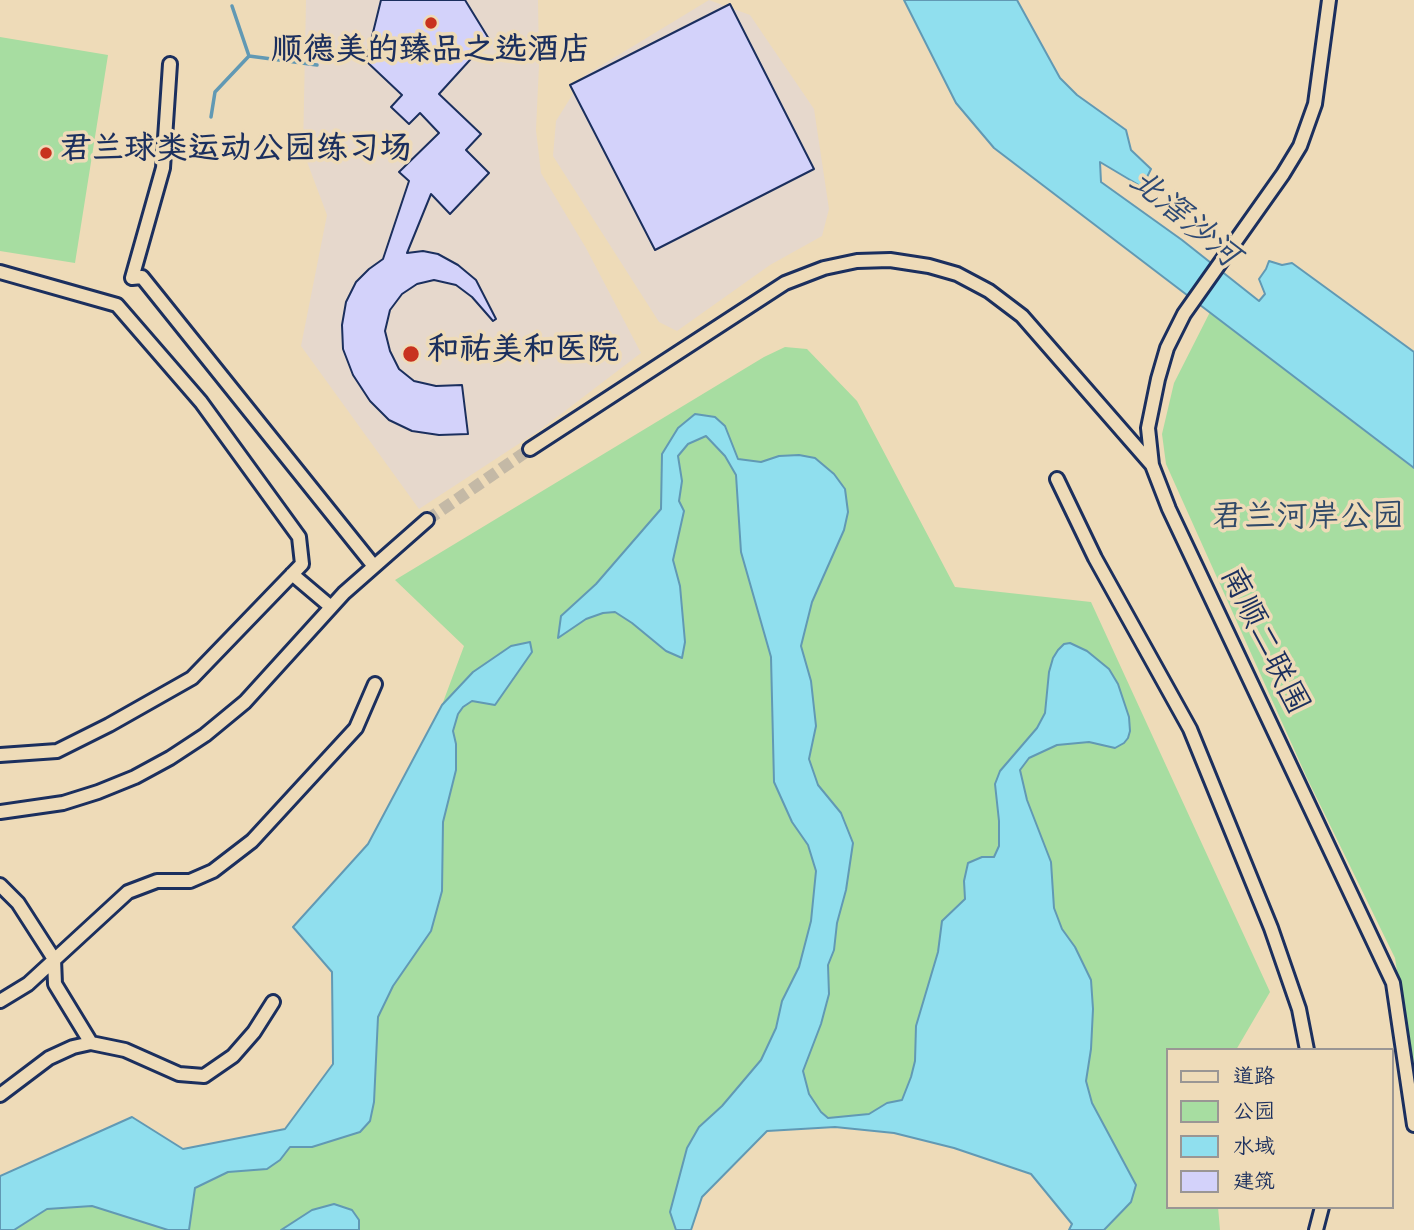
<!DOCTYPE html>
<html>
<head>
<meta charset="utf-8">
<style>
	body { margin:0 }
	#map { position:relative; width:1414px; height:1230px; overflow:hidden; background:#eedbb8; font-family:"Indie Flower","LXGW WenKai TC",sans-serif }
	canvas { display:block }
	.legend { position:absolute; left:1166px; top:1048px; width:228px; height:161px; box-sizing:border-box; background:#eedbb8; border:2px solid #9a9694; margin:0; padding:9px 12px; list-style:none; font-size:21px; color:#1b2f5e }
	.legend li { display:flex; align-items:center; gap:14px; height:35px }
	.legend b { width:35px; border:2px solid #9a9694 }
</style>
</head>
<body>
<div id="map">
<canvas width="1414" height="1230"></canvas>
<ul class="legend">
<li><b style="height:9px;background:#eedbb8"></b>道路</li>
<li><b style="height:19px;background:#a7dda1"></b>公园</li>
<li><b style="height:19px;background:#90dfee"></b>水域</li>
<li><b style="height:19px;background:#d3d2fa"></b>建筑</li>
</ul>
</div>
<script>
const ctx = document.querySelector('canvas').getContext('2d');
ctx.lineJoin = 'round';
function paint(path, color) { ctx.fillStyle = color; ctx.fill(path, 'evenodd'); }
const toPath = rows => new Path2D(rows.map(r => 'M' + r).join(''));
function strokePath(path, color, width, dash) { ctx.strokeStyle = color; ctx.lineWidth = width; ctx.lineCap = dash ? 'butt' : 'round'; ctx.setLineDash(dash || []); ctx.stroke(path); }
function write(font, color, halo, rows, align = 'center') {
  ctx.font = font + ' "Indie Flower","LXGW WenKai TC",sans-serif'; ctx.lineWidth = 7; ctx.setLineDash([]); ctx.textBaseline = 'middle'; ctx.strokeStyle = halo; ctx.fillStyle = color; for (const [text, x, y, turn = 0] of rows) {
    ctx.save(); ctx.translate(x, y); ctx.rotate((+turn || 0) * Math.PI / 180); ctx.textAlign = isNaN(turn) ? turn : align; if (halo) ctx.strokeText(text, 0, 0); ctx.fillText(text, 0, 0); ctx.restore();
  }
}
paint(toPath([
	[306,0,538,0,539,65,536,130,541,173,586,248,641,353,540,430,419,509,301,346,327,215,303,151],
	[709,0,750,15,814,109,829,209,822,236,770,265,677,331,659,322,553,156,556,121,584,76]
]), '#e6d8cc');
paint(toPath([
	[0,37,108,55,75,263,0,251],
	[1210,312,1414,469,1414,1080,1395,958,1307,778,1166,464,1162,434,1174,383],
	[785,347,807,349,857,401,955,587,1091,602,1270,992,1236,1050,1167,1050,1167,1207,1218,1207,1220,1230,1069,1230,1072,1224,1031,1174,954,1148,894,1133,835,1127,767,1131,702,1197,691,1230,0,1230,0,1176,132,1117,183,1149,285,1129,333,1068,332,972,293,927,368,844,442,705,464,646,395,580,764,357]
]), '#a7dda1');
const water = toPath([
	[904,0,1017,0,1060,78,1077,95,1126,130,1131,150,1151,169,1142,187,1100,162,1101,182,1182,240,1259,301,1265,294,1259,279,1266,269,1269,261,1282,265,1292,263,1414,352,1414,468,994,148,956,103,904,0],
	[695,414,715,417,725,426,738,459,761,462,779,456,799,455,815,458,834,474,845,489,848,512,844,530,812,602,801,646,811,681,816,726,809,759,818,785,841,813,853,843,846,890,837,923,834,950,828,965,829,994,821,1024,803,1071,809,1094,821,1112,828,1118,869,1114,887,1103,902,1100,911,1077,915,1061,916,1026,938,952,942,921,965,899,964,881,968,863,982,857,994,857,999,846,999,821,995,784,1000,771,1037,728,1045,713,1049,672,1053,658,1058,650,1064,644,1070,643,1087,651,1109,669,1118,684,1129,717,1130,731,1128,738,1124,743,1115,748,1089,742,1057,745,1029,758,1020,770,1027,800,1051,862,1054,908,1062,929,1075,947,1091,980,1093,1009,1091,1049,1086,1081,1092,1103,1136,1185,1131,1202,1104,1230,1069,1230,1072,1224,1031,1174,954,1148,894,1133,835,1127,767,1131,702,1197,691,1230,676,1230,670,1212,687,1148,699,1127,722,1106,761,1060,776,1028,782,1001,799,967,811,921,816,871,808,845,792,822,774,782,771,657,741,552,736,475,725,456,706,436,688,444,678,456,682,481,679,501,684,511,673,560,680,586,685,642,682,658,666,651,632,623,615,612,603,613,586,619,558,638,561,616,596,584,661,509,662,454,678,428,695,414],
	[530,642,532,652,495,705,472,701,463,707,458,714,453,731,456,744,456,770,443,822,442,891,431,931,393,986,378,1017,374,1102,370,1121,360,1132,312,1147,290,1147,280,1160,267,1169,228,1172,195,1188,189,1230,168,1230,92,1206,47,1209,14,1230,0,1230,0,1176,132,1117,183,1149,285,1129,333,1064,332,972,293,927,368,844,442,705,473,672,511,646,530,642],
	[334,1204,352,1210,359,1220,359,1230,281,1230,312,1210,334,1204]
]);
paint(water, '#90dfee');
strokePath(water, '#6199b4', 2);
strokePath(toPath([
	[249,56,317,65],
	[211,117,215,92,249,56,232,6]
]), '#6199b4', 3.5);
const building = toPath([
	[381,0,465,0,489,39,439,94,481,134,466,150,489,173,450,214,431,194,407,253,423,251,438,254,458,265,476,280,496,319,493,321,472,297,456,285,434,280,417,284,402,294,390,310,385,331,390,351,399,369,414,381,436,386,462,385,468,434,439,435,412,431,389,420,370,401,353,375,343,349,342,325,346,302,356,282,369,269,383,259,409,181,399,172,439,133,420,113,409,124,391,107,402,95,366,61,381,0],
	[730,4,814,169,655,250,570,85,730,4]
]);
paint(building, '#d3d2fa');
strokePath(building, '#1b2f5e', 2);
strokePath(toPath([
	[427,520,530,449]
]), '#c4b9a6', 12, [12, 6]);
const street = toPath([
	[1329,0,1315,104,1300,146,1283,174,1184,314,1167,348,1158,379,1148,428,1152,465,1169,509,1393,983,1414,1125],
	[170,64,163,168,132,278,142,277,373,565],
	[0,272,117,305,201,402,299,537,302,564,192,678,109,725,57,751,0,755],
	[530,449,785,283,824,268,857,261,890,260,929,266,957,274,989,291,1022,316,1152,465],
	[1057,479,1095,558,1190,729,1271,928,1299,1009,1307,1050],
	[292,574,331,607],
	[0,812,63,803,98,792,135,777,170,758,205,735,245,702,344,593,427,520],
	[0,885,18,903,54,959,55,984,91,1043],
	[0,1001,28,984,128,892,157,881,190,881,213,871,252,841,356,728,375,684],
	[0,1095,49,1058,73,1047,91,1043,125,1050,179,1074,204,1076,233,1056,254,1032,273,1002],
	[1316,1230,1322,1207]
]);
strokePath(street, '#1b2f5e', 18);
strokePath(street, '#eedbb8', 12);
for (const [x, y, r, color] of [
	[431,23,7,"#c8321e"],
	[46,153,7,"#c8321e"],
	[411,354,9,"#c8321e"]
]) { const dot = new Path2D(); dot.arc(x, y, r, 0, 2 * Math.PI); ctx.fillStyle = color; ctx.fill(dot); strokePath(dot, '#eedbb8', 2.5); }
write('bold 32px', '#1b2f5e', '#eedbb8', [
	["顺德美的臻品之选酒店",431,54,"center"],
	["君兰球类运动公园练习场",60,153],
	["和祐美和医院",427,354]
], 'left');
write('32px', '#304968', '#eedbb8', [
	["君兰河岸公园",1308,521]
]);
write('32px', '#1b2f5e', '#eedbb8', [
	["南顺二联围",1261,642,64]
]);
write('italic 33px', '#2d4974', '#eedbb8', [
	["北滘沙河",1182,221,40]
]);
</script>
</body>
</html>
